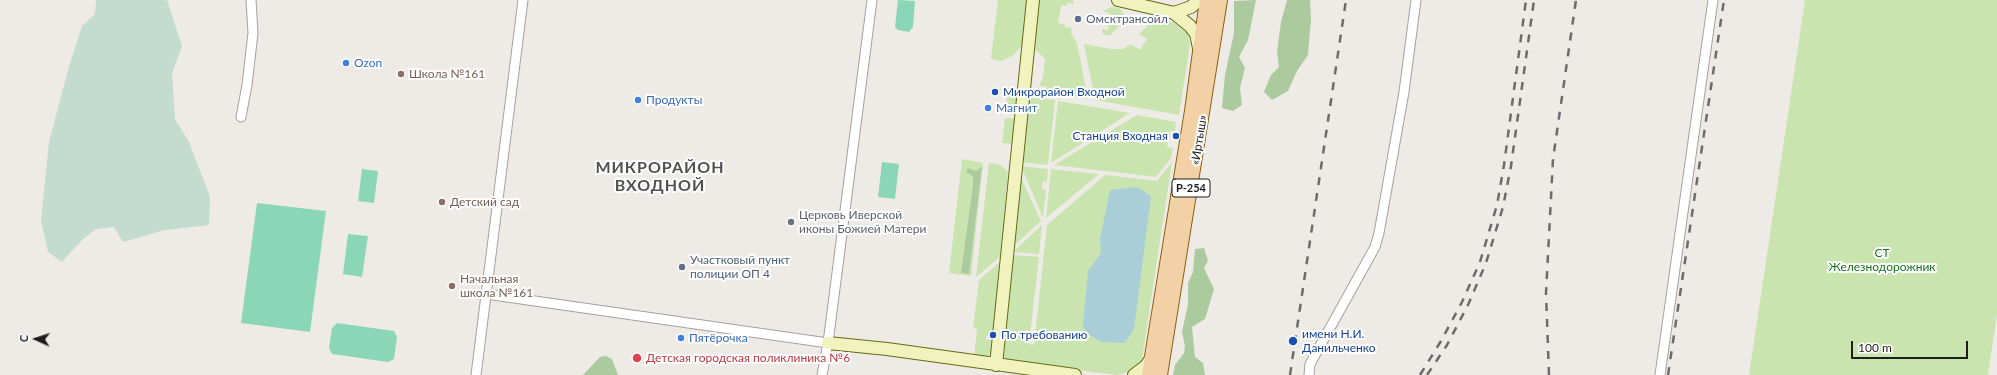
<!DOCTYPE html>
<html>
<head>
<meta charset="utf-8">
<style>
	body { margin:0 }
	#map { position:relative; width:1997px; height:375px; overflow:hidden; background:#eeebe6; font-family:Lato,sans-serif }
	canvas { display:block }
	.north { position:absolute; left:16px; top:319px; width:40px; height:40px; -webkit-text-stroke:3px #fff; paint-order:stroke; rotate:273deg; font-size:11px; font-weight:700; line-height:16px; text-align:center; color:#1e1e1e }
	.north::after { content:''; display:block; margin:auto; width:14px; height:18px; background:#1e1e1e; clip-path:polygon(50% 0,100% 100%,50% 72%,0 100%) }
	.scale { position:absolute; left:1851px; top:341px; width:117px; height:18px; box-sizing:border-box; border:2px solid #1e1e1e; border-top:0; padding-left:5px; font-size:12px; line-height:14px; white-space:nowrap; color:#1e1e1e; -webkit-text-stroke:3px #fff; paint-order:stroke }
</style>
</head>
<body>
<div id="map">
<canvas width="1997" height="375"></canvas>
<div class="north">С</div>
<div class="scale">100 m</div>
</div>
<script>
const ctx = document.querySelector('canvas').getContext('2d');
ctx.lineJoin = 'round';
function paint(path, color) { ctx.fillStyle = color; ctx.fill(path, 'evenodd'); }
const toPath = rows => new Path2D(rows.map(r => 'M' + r).join(''));
function strokePath(path, color, width, dash) { ctx.strokeStyle = color; ctx.lineWidth = width; ctx.lineCap = dash ? 'butt' : 'round'; ctx.setLineDash(dash || []); ctx.stroke(path); }
function write(font, color, halo, rows, align = 'center') {
  ctx.font = font + ' Lato,sans-serif'; ctx.lineWidth = 4; ctx.setLineDash([]); ctx.textBaseline = 'middle'; ctx.strokeStyle = halo; ctx.fillStyle = color; for (const [text, x, y, turn = 0] of rows) {
    ctx.save(); ctx.translate(x, y); ctx.rotate((+turn || 0) * Math.PI / 180); ctx.textAlign = isNaN(turn) ? turn : align; if (halo) ctx.strokeText(text, 0, 0); ctx.fillText(text, 0, 0); ctx.restore();
  }
}
paint(toPath([
	[998,0,1027,0,1022,46,1012,56,1001,61,991,59],
	[1036,0,1073,0,1074,4,1067,3,1067,6,1061,5,1058,23,1064,24,1065,27,1072,28,1071,33,1077,43,1088,99,1046,93,1047,87,1039,86,1043,77,1045,59,1036,50,1030,48],
	[1805,0,1997,0,1997,314,1988,375,1749,375],
	[1111,7,1119,8,1124,14,1119,26,1110,36,1103,34,1102,31,1103,29,1108,30,1110,13,1103,11],
	[1152,17,1174,23,1187,33,1190,44,1179,115,1095,100,1084,44,1111,49,1123,49,1131,44,1140,50,1147,39,1139,34,1150,23],
	[1008,90,1017,91,1015,109,1006,107],
	[1027,97,1055,100,1048,165,1019,162],
	[1058,101,1130,113,1051,163],
	[1137,115,1176,122,1175,131,1170,131,1167,147,1173,148,1171,158,1156,177,1054,165],
	[1005,118,1015,119,1012,144,1002,143],
	[962,159,983,163,971,276,949,273],
	[1172,162,1142,359,1137,366,1128,372,1117,375,1005,361,1001,353,1007,322,1008,308,1006,297,1011,255,1039,257,1029,344,1034,345,1047,225,1105,175,1157,181],
	[989,163,1001,165,1008,172,1000,257,976,277],
	[1021,166,1048,169,1047,182,1043,181,1042,189,1046,190,1043,218],
	[1017,169,1041,221,1009,250],
	[1051,169,1099,174,1046,218],
	[1042,225,1039,254,1013,252],
	[1000,262,993,331,991,335,986,336,986,340,991,340,991,352,986,357,974,358,977,329,973,328,979,280]
]), '#cae4b0');
paint(toPath([
	[1256,0,1248,40,1239,57,1245,68,1240,88,1242,105,1233,111,1222,108,1225,75,1234,33,1234,1],
	[1287,0,1310,0,1311,19,1308,55,1297,71,1288,91,1272,100,1264,92,1271,75,1279,67,1277,52,1281,22],
	[982,167,969,274,961,273,973,185,973,176,966,172,968,168,976,171],
	[1204,248,1208,261,1204,268,1214,289,1205,319,1192,327,1195,357,1203,363,1205,375,1173,375,1175,365,1184,353,1185,346,1182,332,1188,304,1188,283,1193,272,1195,249],
	[606,356,612,359,618,375,583,375,600,357]
]), '#abca9e');
paint(toPath([
	[96,0,167,0,182,46,172,73,175,119,189,142,210,197,209,225,165,230,123,242,114,227,96,229,82,240,62,262,48,252,41,220,49,142,68,70,82,26,95,14]
]), '#c4dbd0');
paint(toPath([
	[898,0,915,1,913,27,909,32,898,30,895,27],
	[882,162,899,164,895,199,878,197],
	[362,169,378,171,374,203,358,201],
	[257,203,326,211,310,332,241,323],
	[348,234,368,236,362,277,343,274],
	[337,323,394,331,397,337,394,359,388,362,332,354,329,348,332,328]
]), '#8bd6b8');
paint(toPath([
	[1137,187,1151,196,1134,329,1125,343,1101,342,1086,333,1083,325,1088,271,1101,253,1100,239,1110,190]
]), '#aaced8');
const street = toPath([
	[241,117,247,85,253,33,251,0],
	[486,294,828,343],
	[476,375,523,0],
	[822,375,828,343,872,0],
	[1309,375,1310,364,1375,247,1379,233,1404,92,1416,0],
	[1660,375,1713,0]
]);
const secondary = toPath([
	[1118,0,1174,13,1190,26,1196,34,1199,48],
	[1174,13,1191,7,1199,0],
	[828,343,887,349,1075,375],
	[996,365,1033,0],
	[1134,375,1146,366,1152,357]
]);
const primary = toPath([
	[1149,375,1192,111,1207,0],
	[1160,375,1220,0]
]);
strokePath(street, '#a2a2a2', 11);
strokePath(secondary, '#626b0f', 14);
strokePath(primary, '#8a600e', 16);
strokePath(street, '#fff', 9);
strokePath(secondary, '#f1f3bf', 12);
strokePath(primary, '#f3d1a6', 14);
strokePath(toPath([
	[1290,375,1346,0],
	[1420,375,1441,341,1462,302,1480,262,1497,205,1504,165,1526,0],
	[1427,375,1447,345,1468,305,1486,263,1503,207,1511,166,1534,0],
	[1549,375,1546,293,1553,159,1576,0],
	[1668,375,1724,0]
]), '#6c6c6c', 2.5, [8, 8]);
for (const [x, y, r, color] of [
	[1078,19,4,"#5c6f8a"],
	[346,63,4,"#3f7fe0"],
	[401,74,4,"#8d6e63"],
	[995,92,4,"#1a4fb4"],
	[638,100,4,"#3f7fe0"],
	[988,108,4,"#3f7fe0"],
	[1176,136,4,"#1a4fb4"],
	[442,202,4,"#8d6e63"],
	[791,222,4,"#6b7280"],
	[682,267,4,"#5c6f8a"],
	[452,286,4,"#8d6e63"],
	[993,335,4,"#1a4fb4"],
	[681,338,4,"#3f7fe0"],
	[1293,341,5,"#1a4fb4"],
	[637,358,5,"#e0444e"]
]) { const dot = new Path2D(); dot.arc(x, y, r, 0, 2 * Math.PI); ctx.fillStyle = color; ctx.fill(dot); strokePath(dot, '#fff', 1.5); }
for (const [x, y, w] of [
	[1191,188,38]
]) { const box = new Path2D(); box.roundRect(x - w / 2, y - 9, w, 18, 3); ctx.fillStyle = '#fff'; ctx.fill(box); strokePath(box, '#1e1e1e', 1); }
write('bold 11px', '#1e1e1e', null, [
	["Р-254",1191,188]
]);
write('12px', '#4e5e75', '#fff', [
	["Омсктрансойл",1086,19],
	["Участковый пункт",690,260],
	["полиции ОП 4",690,274]
], 'left');
write('12px', '#366cbe', '#fff', [
	["Ozon",354,63],
	["Продукты",646,100],
	["Магнит",996,108],
	["Пятёрочка",689,338]
], 'left');
write('12px', '#785e54', '#fff', [
	["Школа №161",409,74],
	["Детский сад",450,202],
	["Начальная",460,279],
	["школа №161",460,293]
], 'left');
write('12px', '#164399', '#fff', [
	["Микрорайон Входной",1003,92],
	["Станция Входная",1168,136,"right"],
	["имени Н.И.",1302,334],
	["Данильченко",1302,348],
	["По требованию",1001,335]
], 'left');
write('12px', '#1e1e1e', '#fff', [
	["«Иртыш»",1199,140,-81]
]);
write('12px', '#5b616d', '#fff', [
	["Церковь Иверской",799,215],
	["иконы Божией Матери",799,229]
], 'left');
write('12px', '#16731d', '#fff', [
	["СТ",1882,253],
	["Железнодорожник",1882,267]
]);
write('12px', '#be3a42', '#fff', [
	["Детская городская поликлиника №6",646,358]
], 'left');
ctx.letterSpacing = '1px';
write('bold 16px', '#515151', '#fff', [
	["МИКРОРАЙОН",660,168],
	["ВХОДНОЙ",660,186]
]);
ctx.letterSpacing = '0px';
</script>
</body>
</html>
